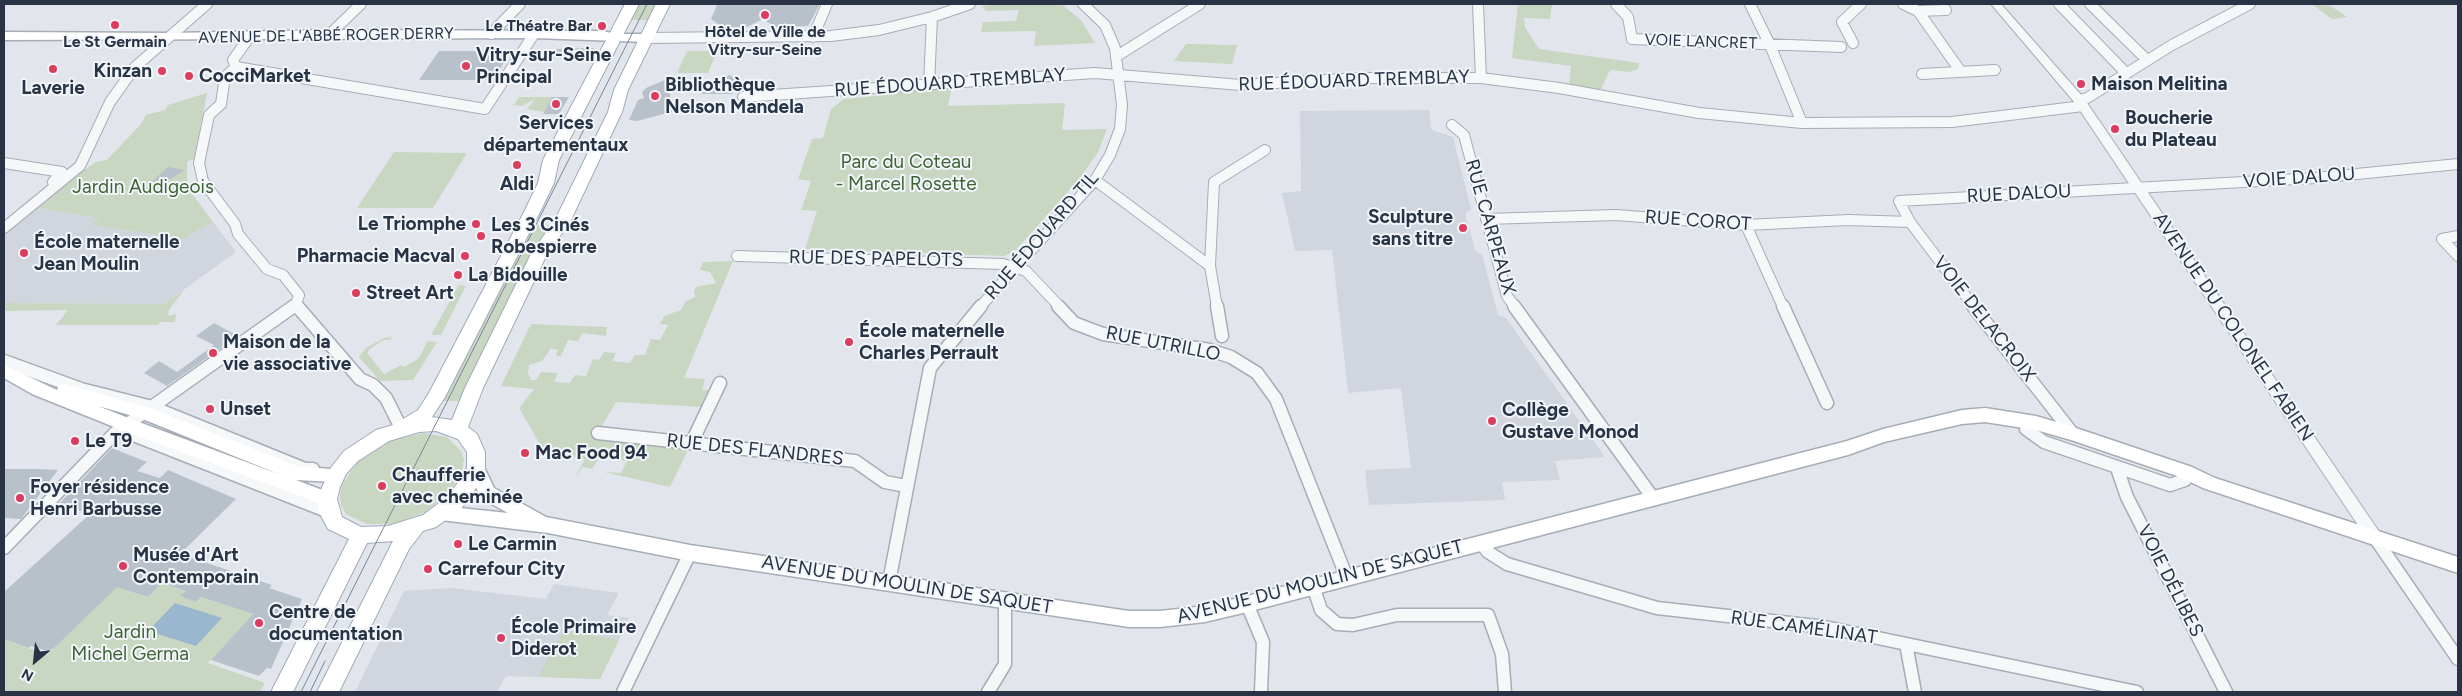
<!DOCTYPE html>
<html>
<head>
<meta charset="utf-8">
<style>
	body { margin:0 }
	#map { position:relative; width:2462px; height:696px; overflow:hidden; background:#e2e6ec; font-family:Figtree,sans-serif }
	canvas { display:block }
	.frame { position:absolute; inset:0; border:5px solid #283445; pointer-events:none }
	.north { position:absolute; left:10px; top:636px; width:50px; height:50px; -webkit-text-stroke:4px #f2f5f9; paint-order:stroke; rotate:208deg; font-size:14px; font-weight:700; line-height:20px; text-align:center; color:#283445 }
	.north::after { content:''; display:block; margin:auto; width:18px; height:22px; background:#283445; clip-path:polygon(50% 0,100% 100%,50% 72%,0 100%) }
</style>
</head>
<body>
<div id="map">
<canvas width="2462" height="696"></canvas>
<div class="frame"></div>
<div class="north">N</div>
</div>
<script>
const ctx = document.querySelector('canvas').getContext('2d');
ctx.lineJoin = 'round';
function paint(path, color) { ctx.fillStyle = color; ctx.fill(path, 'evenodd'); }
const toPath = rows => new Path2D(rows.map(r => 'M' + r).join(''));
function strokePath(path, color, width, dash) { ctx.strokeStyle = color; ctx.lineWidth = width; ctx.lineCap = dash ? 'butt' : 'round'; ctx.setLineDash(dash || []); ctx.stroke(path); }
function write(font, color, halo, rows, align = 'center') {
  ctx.font = font + ' Figtree,sans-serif'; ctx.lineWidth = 4; ctx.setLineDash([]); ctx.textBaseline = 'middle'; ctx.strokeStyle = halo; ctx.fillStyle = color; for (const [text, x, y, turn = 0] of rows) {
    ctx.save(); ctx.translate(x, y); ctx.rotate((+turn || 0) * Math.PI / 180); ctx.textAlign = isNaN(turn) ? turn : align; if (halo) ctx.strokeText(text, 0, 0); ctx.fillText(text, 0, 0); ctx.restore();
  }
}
paint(toPath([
	[1429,110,1431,128,1434,131,1453,137,1471,209,1466,213,1466,217,1476,252,1482,254,1498,315,1506,318,1605,457,1555,461,1560,480,1502,482,1505,500,1369,505,1365,470,1411,468,1401,388,1348,393,1332,250,1295,251,1282,193,1301,191,1300,111],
	[37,208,100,218,93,225,183,239,213,222,236,252,164,304,4,303,4,235],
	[554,584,619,593,607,615,629,618,600,679,506,676,497,692,355,692,404,591,451,588,546,599]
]), '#d0d5de');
paint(toPath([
	[637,4,658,4,650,20,628,20],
	[989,4,1061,4,1081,20,1095,43,1034,46,1036,31,981,32,983,22,1016,21,1019,10,986,11,982,7],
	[1518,4,1552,4,1550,19,1524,18,1525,27,1539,49,1639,63,1638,69,1630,72,1610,70,1600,91,1569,86,1571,66,1512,58],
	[2312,4,2331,6,2347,17,2332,19],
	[1186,44,1237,45,1232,64,1174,61],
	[687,51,717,51,708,73,677,73],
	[952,86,948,106,1065,103,1062,130,1107,129,1098,152,1080,178,1016,250,1004,256,805,249,817,211,801,210,811,181,798,179,812,139,823,138,831,109,844,99,895,94,904,88],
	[207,93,194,159,187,162,187,179,193,195,213,222,183,239,92,225,99,218,38,208,72,179,96,162,107,160,141,124,146,115,165,110,168,105],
	[519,97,552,97,544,112,527,109,535,99,522,106,514,105],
	[394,152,467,153,433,208,357,208],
	[529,225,555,225,463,401,438,401],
	[733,261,684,378,705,379,702,390,708,390,701,407,616,402,595,438,685,448,687,452,670,487,604,472,621,473,627,461,611,459,614,454,602,453,592,469,583,467,575,477,585,459,544,451,519,408,534,389,501,386,531,324,607,327,606,336,583,333,578,341,568,340,561,356,556,356,558,350,551,348,542,361,529,365,528,373,531,380,536,380,541,372,558,373,554,382,570,383,575,375,586,376,593,359,599,360,604,352,616,353,612,361,630,363,635,355,645,355,651,339,660,340,668,325,660,324,664,316,681,310,685,302,695,297,694,291,696,287,716,283,710,272,700,270,703,262],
	[459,285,466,286,441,335,431,335],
	[184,290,169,310,168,316,176,314,175,322,160,322,158,325,56,325,68,310,4,311,4,303,164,304],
	[392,337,390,340,383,340,370,349,367,353,384,374,401,365,404,367,418,359,428,341,437,342,413,380,380,381,359,357,366,348,384,338],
	[423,433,447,437,461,451,464,460,462,471,450,493,425,512,394,524,366,524,346,514,341,505,340,495,342,485,357,463,368,453,395,439],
	[162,583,186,591,181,596,196,602,201,597,253,614,208,663,265,683,260,692,4,692,4,639,47,655,115,586,148,597],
	[564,630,619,640,600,679,538,677]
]), '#c8d6c2');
paint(toPath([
	[175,603,222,618,196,646,148,631]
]), '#9ab7cf');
paint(toPath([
	[720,4,820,4,808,26,775,27,763,19,745,28,722,27,711,19,717,5],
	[594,48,588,59,549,58,554,49],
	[439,51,511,51,493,80,419,80],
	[728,75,740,78,732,94,701,94,706,83,724,83],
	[665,80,675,111,637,121,629,120,638,100,644,98,642,92,646,88],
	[552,97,569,97,559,114,543,114],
	[168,167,185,170,149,192,145,188],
	[214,323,238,336,167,386,144,373,159,361,177,372,214,345,196,336],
	[112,448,147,462,137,471,160,478,168,470,236,499,180,554,272,585,269,588,302,599,271,669,267,668,259,676,211,660,253,614,201,597,196,602,180,596,186,591,162,583,148,597,117,587,54,648,48,651,31,646,29,648,4,639,4,592,90,514,59,504],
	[4,469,39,469,58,470,21,519,4,518]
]), '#b8c0ca');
const minorFar1 = toPath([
	[1478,4,1481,78],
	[1616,4,1628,17,1632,39,1841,47],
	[1750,4,1770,45,1802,123],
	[1903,4,1918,11,1961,72],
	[2059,4,2126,73],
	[2090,4,2146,59],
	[1918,11,1946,10],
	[330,34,361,4],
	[491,34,520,4],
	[813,37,827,4],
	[647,38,831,36,879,30,932,17,970,4],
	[1853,43,1842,22,1861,4],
	[1117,56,1200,4],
	[236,67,225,77,221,104,209,115,199,163,203,181,235,224,238,234,267,269,283,275,299,295,296,305,298,307],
	[236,67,485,109,534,34],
	[236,67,233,60,250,36],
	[1922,74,1995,70],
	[929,85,932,17],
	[743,97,1095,73,1241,85,1360,78,1481,78,1559,88,1699,113,1802,123,1952,122,2083,106],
	[2079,100,2087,98,2172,45,2250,4],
	[1452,125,1464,135,1507,296,1515,307],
	[4,163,62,172,53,182],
	[1095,180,1210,266],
	[1486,219,1616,215,1746,225,1848,220,1910,222],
	[1746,225,1783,307],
	[4,228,80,166,110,102,135,67,207,4],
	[2458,236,2442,239,2458,256],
	[737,256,1003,264,1026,271,1060,307],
	[293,307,296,305],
	[980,307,1095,180,1110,155,1120,129,1122,105,1115,48,1105,25,1083,4],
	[1217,307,1210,266,1214,182,1265,150],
	[1974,307,1910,222,1899,201,2316,178,2458,164]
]);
const minor = toPath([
	[297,306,360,379,373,385,386,398,401,428],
	[1058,306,1074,323,1103,334,1210,350,1231,357,1257,373,1276,399,1347,578],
	[1217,306,1222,336],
	[1514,306,1653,498],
	[1783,306,1827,403],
	[1973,306,2073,434],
	[4,361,81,389,152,407,305,469,313,469],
	[125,424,136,436,329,512],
	[2026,429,2044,442,2170,485,2185,480],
	[598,433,855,461,885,482,906,486],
	[692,442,720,383],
	[2117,468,2127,497,2226,692],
	[2375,538,2458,659],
	[1481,543,1488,552,1507,564,1657,608,1825,627,2137,692],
	[4,548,115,433,294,306],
	[889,582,930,368,981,306],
	[1313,586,1321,610,1337,624,1353,625,1397,615,1488,615,1502,654,1505,692],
	[1247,604,1263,642,1261,692],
	[1906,644,1915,692],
	[623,692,690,553],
	[988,692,1005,664,1005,600]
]);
const tertiary = toPath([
	[1991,4,2001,4,2083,97,2380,533,2383,538,2380,543,2375,544,2370,543,2075,103,1991,4]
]);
const secondary = toPath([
	[330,30,604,31,614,34,647,34,653,38,647,42,534,38,4,40,4,32,170,33,330,30],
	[4,365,57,390,59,385,65,384,150,408,297,466,341,470,344,475,341,480,335,482,296,480,333,494,336,499,333,504,327,506,119,429,32,394,4,378,4,365],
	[98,406,140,418,281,475,131,419,98,406],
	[1985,408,2036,416,2073,427,2192,467,2215,478,2458,557,2458,573,2203,488,2180,477,2071,440,2036,430,1985,422,1962,424,1884,442,1848,455,1247,612,1205,622,1160,627,1129,627,690,561,548,533,441,520,435,518,432,513,435,508,441,506,508,513,481,498,467,468,470,463,476,461,482,463,494,488,546,517,690,545,1129,611,1160,611,1205,606,1247,596,1847,441,1883,429,1962,410,1985,408]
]);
const primary = toPath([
	[625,4,639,4,559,160,554,183,541,210,445,397,432,417,452,420,465,388,532,252,555,220,608,112,614,90,656,4,670,4,628,90,622,112,570,222,547,254,483,388,468,427,477,434,485,452,485,468,478,485,461,509,436,527,423,531,409,549,339,692,317,692,393,541,367,543,293,692,271,692,349,539,328,529,319,512,317,499,330,469,344,451,376,430,393,425,418,410,429,393,525,210,538,183,543,160,625,4],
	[436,431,458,439,467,452,467,468,463,476,447,497,423,515,388,526,361,527,342,517,337,499,340,487,346,474,358,461,389,441,419,432,436,431]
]);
strokePath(minorFar1, '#a6adb7', 12);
strokePath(minor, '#a6adb7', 15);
strokePath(tertiary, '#a6adb7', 2);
strokePath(secondary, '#a6adb7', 3);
strokePath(primary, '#a0abb9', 2);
strokePath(minorFar1, '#f5f7f9', 10);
strokePath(minor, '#f5f7f9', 12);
paint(tertiary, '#f5f7f9');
paint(secondary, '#fff');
paint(primary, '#fff');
strokePath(toPath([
	[301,692,647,4],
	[310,692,325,661]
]), '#798697', 1);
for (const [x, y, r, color] of [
	[765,15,5,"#dc3c5d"],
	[115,25,5,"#dc3c5d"],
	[602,26,5,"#dc3c5d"],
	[466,66,5,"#dc3c5d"],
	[53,69,5,"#dc3c5d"],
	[162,71,5,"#dc3c5d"],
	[189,76,5,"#dc3c5d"],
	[2081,84,5,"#dc3c5d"],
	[655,96,5,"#dc3c5d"],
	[556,104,5,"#dc3c5d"],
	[2115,129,5,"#dc3c5d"],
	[517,165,5,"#dc3c5d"],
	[476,224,5,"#dc3c5d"],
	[1463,228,5,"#dc3c5d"],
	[481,236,5,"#dc3c5d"],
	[24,253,5,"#dc3c5d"],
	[465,256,5,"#dc3c5d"],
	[458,275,5,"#dc3c5d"],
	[356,293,5,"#dc3c5d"],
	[849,342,5,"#dc3c5d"],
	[213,353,5,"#dc3c5d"],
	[210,409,5,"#dc3c5d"],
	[1492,421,5,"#dc3c5d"],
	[75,441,5,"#dc3c5d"],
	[525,453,5,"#dc3c5d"],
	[382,486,5,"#dc3c5d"],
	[20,498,5,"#dc3c5d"],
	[458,544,5,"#dc3c5d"],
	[123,566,5,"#dc3c5d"],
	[428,569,5,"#dc3c5d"],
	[259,623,5,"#dc3c5d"],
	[501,638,5,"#dc3c5d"]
]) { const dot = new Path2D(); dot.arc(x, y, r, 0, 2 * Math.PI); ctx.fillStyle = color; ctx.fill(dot); strokePath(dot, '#f2f5f9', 2); }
write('bold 16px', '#283445', '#f2f5f9', [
	["Le Théatre Bar",592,26,"right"],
	["Hôtel de Ville de",765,32],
	["Vitry-sur-Seine",765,50],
	["Le St Germain",115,42]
]);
write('16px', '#283445', '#f2f5f9', [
	["AVENUE DE L'ABBÉ ROGER DERRY",326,36,-1],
	["VOIE LANCRET",1701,42,2]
]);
write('bold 19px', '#283445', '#f2f5f9', [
	["Vitry-sur-Seine",476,55],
	["Principal",476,77],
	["Kinzan",152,71,"right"],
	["CocciMarket",199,76],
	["Maison Melitina",2091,84],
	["Bibliothèque",665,85],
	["Nelson Mandela",665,107],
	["Laverie",53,88,"center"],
	["Boucherie",2125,118],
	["du Plateau",2125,140],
	["Services",556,123,"center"],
	["départementaux",556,145,"center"],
	["Aldi",517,184,"center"],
	["Sculpture",1453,217,"right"],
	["sans titre",1453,239,"right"],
	["Le Triomphe",466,224,"right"],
	["Les 3 Cinés",491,225],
	["Robespierre",491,247],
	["École maternelle",34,242],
	["Jean Moulin",34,264],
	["Pharmacie Macval",455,256,"right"],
	["La Bidouille",468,275],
	["Street Art",366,293],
	["École maternelle",859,331],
	["Charles Perrault",859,353],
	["Maison de la",223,342],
	["vie associative",223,364],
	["Unset",220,409],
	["Collège",1502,410],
	["Gustave Monod",1502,432],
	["Le T9",85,441],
	["Mac Food 94",535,453],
	["Chaufferie",392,475],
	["avec cheminée",392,497],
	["Foyer résidence",30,487],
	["Henri Barbusse",30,509],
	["Le Carmin",468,544],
	["Musée d'Art",133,555],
	["Contemporain",133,577],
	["Carrefour City",438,569],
	["Centre de",269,612],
	["documentation",269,634],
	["École Primaire",511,627],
	["Diderot",511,649]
], 'left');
write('19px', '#283445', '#f2f5f9', [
	["RUE ÉDOUARD TREMBLAY",1354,81,-2],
	["RUE ÉDOUARD TREMBLAY",950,83,-4],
	["VOIE DALOU",2299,178,-4],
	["RUE DALOU",2019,194,-3],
	["RUE COROT",1698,221,4],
	["RUE CARPEAUX",1490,227,74],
	["RUE ÉDOUARD TIL",1042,236,-49],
	["RUE DES PAPELOTS",876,259,1],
	["VOIE DELACROIX",1984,319,52],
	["AVENUE DU COLONEL FABIEN",2233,327,56],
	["RUE UTRILLO",1163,344,11],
	["RUE DES FLANDRES",755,450,6],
	["VOIE DÉLIBES",2170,581,63],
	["AVENUE DU MOULIN DE SAQUET",1320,582,-14],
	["AVENUE DU MOULIN DE SAQUET",907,585,9],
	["RUE CAMÉLINAT",1804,628,8]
]);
write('19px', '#3f6334', '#f2f5f9', [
	["Parc du Coteau",906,162],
	["- Marcel Rosette",906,184],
	["Jardin Audigeois",143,187],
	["Jardin",130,632],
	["Michel Germa",130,654]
]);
</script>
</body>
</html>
